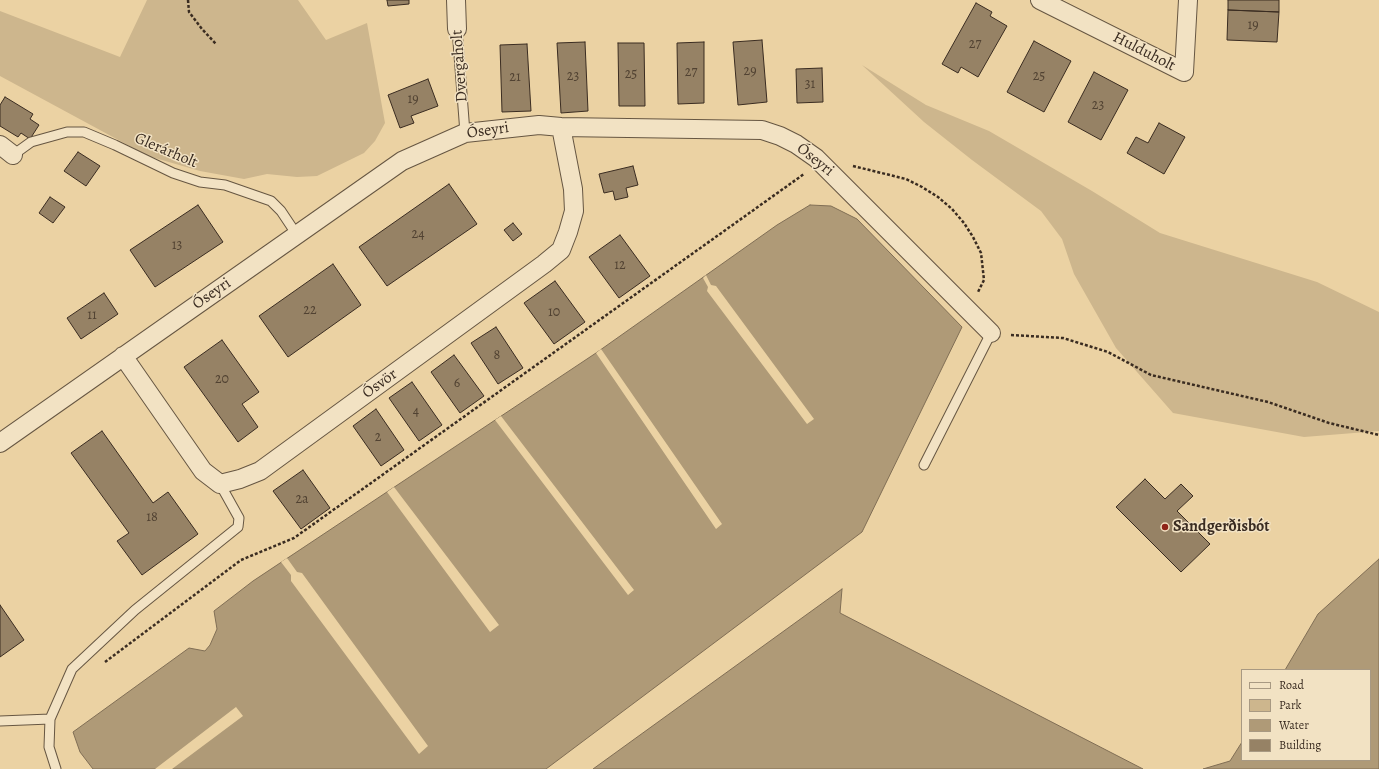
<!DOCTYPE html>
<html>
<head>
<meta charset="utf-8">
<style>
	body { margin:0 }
	#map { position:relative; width:1379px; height:769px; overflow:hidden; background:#ebd2a3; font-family:Alegreya,serif }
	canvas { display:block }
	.legend { position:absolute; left:1241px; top:669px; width:130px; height:92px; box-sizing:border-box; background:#f2e2c3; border:1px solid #a89982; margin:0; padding:5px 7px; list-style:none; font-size:12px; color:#3a2c21 }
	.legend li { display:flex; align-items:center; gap:8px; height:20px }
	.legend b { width:20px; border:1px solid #a89982 }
</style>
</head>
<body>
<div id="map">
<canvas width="1379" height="769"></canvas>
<ul class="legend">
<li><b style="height:5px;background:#f2e2c3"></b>Road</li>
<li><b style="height:11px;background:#cdb68d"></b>Park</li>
<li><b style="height:11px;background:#af9a77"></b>Water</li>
<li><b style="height:11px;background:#968265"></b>Building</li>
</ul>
</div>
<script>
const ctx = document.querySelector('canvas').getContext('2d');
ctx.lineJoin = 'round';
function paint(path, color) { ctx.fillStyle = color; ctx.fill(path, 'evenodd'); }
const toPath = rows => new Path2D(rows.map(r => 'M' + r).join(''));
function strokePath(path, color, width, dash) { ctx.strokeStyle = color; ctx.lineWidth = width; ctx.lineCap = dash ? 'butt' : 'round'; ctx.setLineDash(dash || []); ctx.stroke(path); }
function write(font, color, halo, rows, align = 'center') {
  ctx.font = font + ' Alegreya,serif'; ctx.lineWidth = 3; ctx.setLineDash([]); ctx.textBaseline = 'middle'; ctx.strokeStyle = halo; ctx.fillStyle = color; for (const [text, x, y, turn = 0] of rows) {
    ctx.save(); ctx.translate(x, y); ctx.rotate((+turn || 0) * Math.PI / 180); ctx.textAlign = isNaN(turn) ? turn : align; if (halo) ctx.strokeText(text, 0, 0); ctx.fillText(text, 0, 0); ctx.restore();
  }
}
paint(toPath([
	[147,0,298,0,326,40,367,23,385,123,375,141,364,153,317,176,297,177,267,174,244,179,200,171,148,156,0,76,0,11,120,57],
	[862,65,926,105,989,131,1092,191,1160,233,1317,282,1379,312,1379,431,1304,437,1173,413,1116,348,1074,274,1062,239,1041,211,972,160,924,122]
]), '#cdb68d');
const water = toPath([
	[810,205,831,206,857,219,962,327,862,532,546,769,93,769,80,752,73,732,189,648,205,651,210,645,217,629,214,611,253,581,596,353,777,225,810,205],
	[1379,559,1379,769,1203,769,1230,761,1242,742,1242,760,1370,760,1370,670,1285,670,1318,614,1379,559],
	[842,589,840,613,1143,769,593,769,842,589]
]);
paint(water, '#af9a77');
strokePath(water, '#806e55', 1);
paint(toPath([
	[706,275,711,285,716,286,814,419,807,424,707,291,708,287,703,278],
	[601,349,722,524,716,529,596,353],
	[501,416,634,590,628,595,495,420],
	[394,487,499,625,490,632,387,492],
	[287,558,297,572,302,573,428,746,419,754,291,581,291,575,281,562],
	[236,707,243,716,172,769,155,769]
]), '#ebd2a3');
const building = toPath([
	[387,0,409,0,409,4,388,6,387,0],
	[1228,0,1279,0,1279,12,1228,10,1228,0],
	[976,3,992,12,990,16,1007,26,978,77,961,67,958,73,942,64,976,3],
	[1228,10,1279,12,1277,42,1227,40,1228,10],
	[762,40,767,102,738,105,733,42,762,40],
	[1034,41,1071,61,1044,112,1007,92,1034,41],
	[585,42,588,111,561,113,557,43,585,42],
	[704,42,704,103,678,104,677,43,704,42],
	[618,43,644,43,645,106,619,106,618,43],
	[527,44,531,111,502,112,500,45,527,44],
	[822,68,823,102,797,103,796,69,822,68],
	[1094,72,1128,90,1101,140,1068,122,1094,72],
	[428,79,438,106,411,116,414,123,400,128,388,95,428,79],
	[5,97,33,114,30,119,39,125,30,139,21,133,18,137,0,126,0,105,5,97],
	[1159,123,1185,137,1164,174,1127,153,1136,137,1148,143,1159,123],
	[78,152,100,166,86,186,64,171,78,152],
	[633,166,638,185,626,188,628,197,615,200,613,191,604,193,599,174,633,166],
	[449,184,477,224,387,286,359,247,449,184],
	[50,197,65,207,53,223,39,213,50,197],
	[198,205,223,242,155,287,130,250,198,205],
	[513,223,522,234,513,241,504,230,513,223],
	[620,235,650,276,619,298,589,257,620,235],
	[333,264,361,305,288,357,259,316,333,264],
	[555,281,585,322,554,344,524,303,555,281],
	[104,293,118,314,81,339,67,318,104,293],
	[496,327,523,368,498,384,471,343,496,327],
	[222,340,259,392,242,404,258,427,238,442,184,367,222,340],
	[454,355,484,396,460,413,431,372,454,355],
	[412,382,442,425,419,441,389,398,412,382],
	[376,409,404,450,381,466,353,426,376,409],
	[102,431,153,503,168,492,198,534,142,575,117,541,129,533,71,453,102,431],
	[303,470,330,508,301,529,273,491,303,470],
	[1145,479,1165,499,1181,484,1193,496,1177,511,1210,544,1181,572,1116,507,1145,479],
	[0,605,24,640,0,657,0,605]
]);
paint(building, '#968265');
strokePath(building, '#3a2c21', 1);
const lane = toPath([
	[457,29,465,133],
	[13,155,31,142,67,132,84,132,115,145,173,173,200,182,225,185,271,201,281,211,297,235],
	[924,465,991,333],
	[0,721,50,719],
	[56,769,49,747,50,719,72,669,135,610,238,527,239,518,220,484]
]);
const street = toPath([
	[456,0,457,29],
	[1040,0,1184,72,1188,0],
	[0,145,13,155],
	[123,356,203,471,220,484,240,479,260,471,544,264,561,250,568,232,574,211,573,189,561,127],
	[0,443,402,161,465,133,539,125,561,127,762,130,780,136,796,144,816,158,991,333]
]);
strokePath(lane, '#665642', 11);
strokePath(street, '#665642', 20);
strokePath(toPath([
	[188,0,189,12,202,29,216,44],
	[853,166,906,179,922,187,938,197,952,209,964,223,973,237,981,253,984,280,978,292],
	[1011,335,1063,338,1108,352,1151,375,1268,402,1329,423,1379,435],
	[105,662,241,560,294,538,804,174]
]), '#3a2c21', 2.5, [3, 2]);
strokePath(lane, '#f2e2c3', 9);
strokePath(street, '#f2e2c3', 18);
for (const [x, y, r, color] of [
	[1165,527,4,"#8f2418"]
]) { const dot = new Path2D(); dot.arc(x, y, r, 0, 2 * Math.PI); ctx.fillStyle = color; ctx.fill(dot); strokePath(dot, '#f2e2c3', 1.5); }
write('14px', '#514232', null, [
	["19",1253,26],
	["27",975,45],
	["29",750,72],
	["27",691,73],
	["25",631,75],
	["23",573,77],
	["25",1039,77],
	["21",515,78],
	["31",810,85],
	["19",413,100],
	["23",1098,106],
	["24",418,235],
	["13",177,246],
	["12",620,266],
	["22",310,311],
	["10",554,313],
	["11",92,316],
	["8",497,356],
	["20",222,380],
	["6",457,384],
	["4",416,412],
	["2",378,438],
	["2a",302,500],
	["18",152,518]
]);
write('16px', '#3a2c21', '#f2e2c3', [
	["Hulduholt",1144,52,27],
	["Dvergaholt",460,66,-94],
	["Óseyri",488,131,-8],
	["Glerárholt",166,151,23],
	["Óseyri",815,160,39],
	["Óseyri",212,294,-35],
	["Ósvör",380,384,-36]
]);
write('bold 16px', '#3a2c21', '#f2e2c3', [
	["Sandgerðisbót",1173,527]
], 'left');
</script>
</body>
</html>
